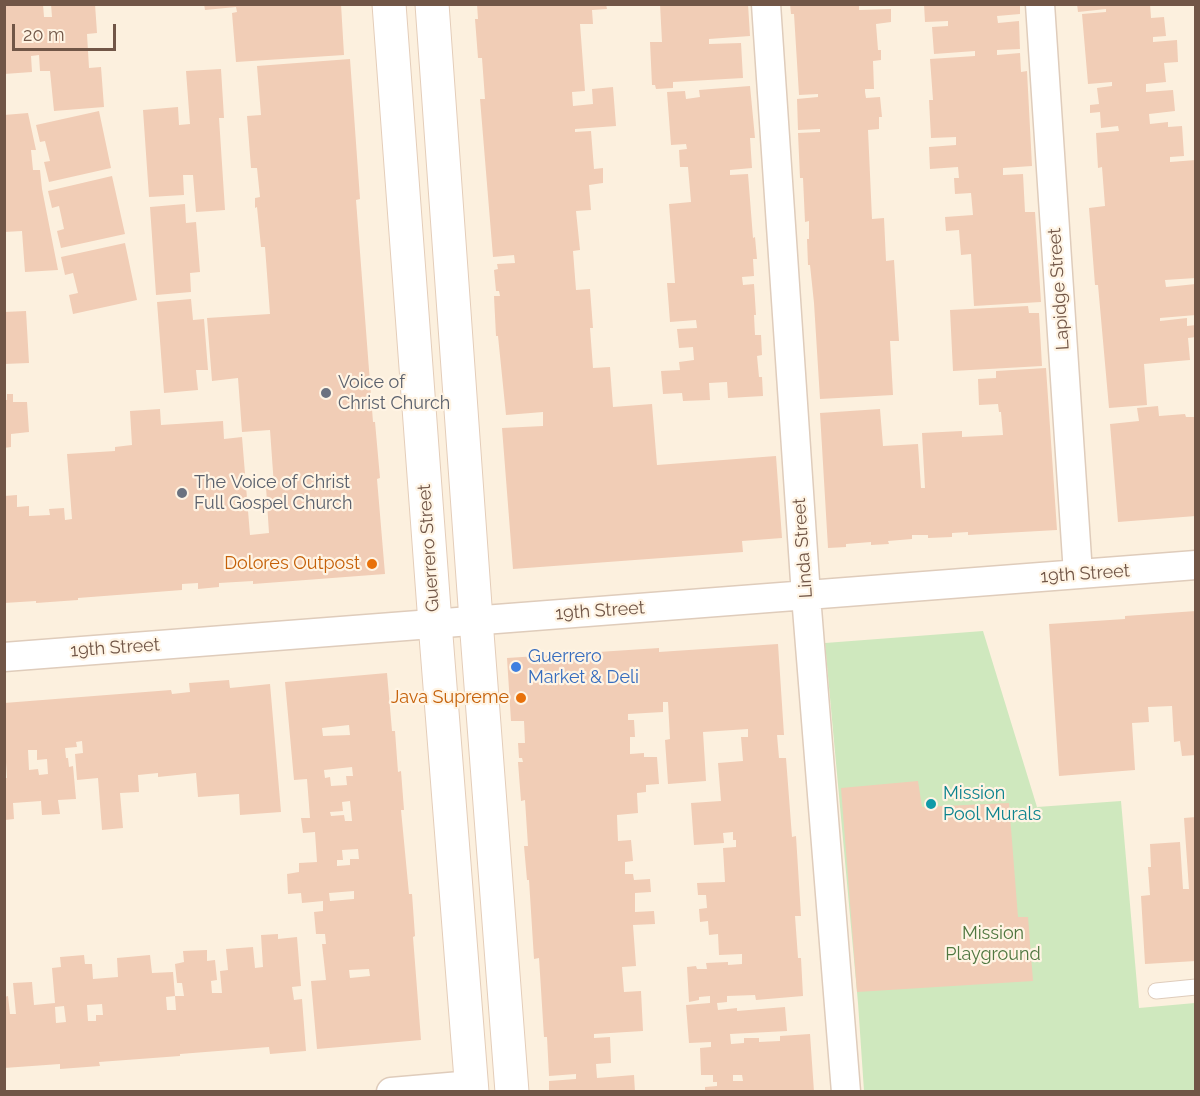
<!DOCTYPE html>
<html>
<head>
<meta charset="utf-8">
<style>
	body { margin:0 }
	#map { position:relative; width:1200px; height:1096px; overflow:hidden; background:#fcf0de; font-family:Raleway,sans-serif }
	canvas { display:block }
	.frame { position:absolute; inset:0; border:6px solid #715647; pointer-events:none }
	.scale { position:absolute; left:12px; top:24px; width:104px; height:27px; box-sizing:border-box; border:3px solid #715647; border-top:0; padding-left:8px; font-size:18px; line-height:21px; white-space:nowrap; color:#715647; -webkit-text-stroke:4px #fff4e4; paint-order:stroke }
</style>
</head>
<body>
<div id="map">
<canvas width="1200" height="1096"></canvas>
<div class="frame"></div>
<div class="scale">20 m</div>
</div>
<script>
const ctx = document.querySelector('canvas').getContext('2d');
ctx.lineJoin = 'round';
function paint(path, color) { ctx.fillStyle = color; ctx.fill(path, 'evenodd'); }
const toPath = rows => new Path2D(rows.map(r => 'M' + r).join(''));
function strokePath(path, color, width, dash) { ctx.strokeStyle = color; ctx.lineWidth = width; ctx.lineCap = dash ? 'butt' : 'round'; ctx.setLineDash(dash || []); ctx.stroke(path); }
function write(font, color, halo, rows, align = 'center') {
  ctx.font = font + ' Raleway,sans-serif'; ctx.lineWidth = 4.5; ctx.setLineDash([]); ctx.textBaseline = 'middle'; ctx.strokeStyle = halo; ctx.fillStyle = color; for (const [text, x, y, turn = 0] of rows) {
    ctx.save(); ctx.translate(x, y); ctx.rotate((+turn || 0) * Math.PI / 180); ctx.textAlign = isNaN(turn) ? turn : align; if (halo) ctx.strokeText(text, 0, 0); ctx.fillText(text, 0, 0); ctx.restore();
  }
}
paint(toPath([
	[983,631,1037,807,1121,801,1139,1008,1195,1003,1195,1091,864,1091,858,1003,825,643]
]), '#cfe8be');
paint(toPath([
	[4,4,43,4,44,17,52,17,51,4,95,4,97,33,87,34,89,68,101,67,104,107,54,111,50,71,40,71,39,55,31,56,32,72,4,74],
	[204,4,341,4,344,55,236,62,232,13,237,12,236,7,205,10],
	[477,4,606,4,607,9,592,10,593,24,580,24,585,91,572,92,573,106,593,104,592,89,613,87,616,126,575,129,575,132,591,131,594,169,603,168,603,183,589,185,591,210,576,211,580,250,573,251,576,290,590,289,593,328,590,328,593,368,610,367,613,407,652,404,657,465,776,456,782,538,742,541,743,552,513,569,502,428,543,426,543,412,506,415,498,336,496,336,494,296,500,296,499,291,496,291,494,270,498,269,497,264,515,263,514,255,493,257,480,99,485,99,482,58,478,58,475,19,478,19],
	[660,4,748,4,750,36,709,39,709,44,741,43,743,78,673,82,673,88,656,89,655,85,652,85,650,42,662,42],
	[790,4,859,4,859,10,891,9,891,22,876,24,878,50,881,50,881,60,873,61,874,89,865,89,865,92,866,98,880,97,882,117,879,117,879,129,868,130,872,219,884,218,886,261,894,260,899,341,890,341,893,395,820,399,814,303,810,265,808,265,807,239,809,239,809,221,805,222,803,178,800,178,798,133,820,132,820,129,798,130,797,99,818,97,818,94,799,95,794,14,791,14],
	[924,4,1020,4,1020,14,997,16,998,23,1019,21,1020,49,997,50,997,55,1020,53,1021,72,1027,71,1032,166,1003,168,1003,175,1023,174,1025,212,1035,212,1041,302,974,306,971,254,961,255,959,230,946,231,945,217,973,215,971,193,955,194,954,178,959,178,958,167,930,169,929,147,956,145,956,137,931,138,929,100,933,100,930,59,975,56,975,51,934,54,932,27,948,26,948,21,925,22],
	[1077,4,1150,4,1151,18,1164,17,1166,36,1153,37,1153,42,1177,40,1178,62,1164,63,1166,82,1146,84,1146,92,1173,90,1175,111,1149,114,1150,124,1168,122,1168,127,1182,126,1184,156,1170,157,1170,162,1196,160,1196,199,1194,199,1196,278,1165,280,1166,287,1196,284,1196,315,1160,318,1160,321,1187,318,1187,326,1196,325,1196,337,1188,338,1190,360,1144,364,1147,405,1109,408,1098,285,1095,285,1089,208,1105,206,1102,167,1098,168,1096,133,1119,131,1118,126,1101,128,1100,112,1090,113,1090,105,1099,104,1097,88,1112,86,1112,82,1088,84,1082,14,1106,12,1106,9,1078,12],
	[350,59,360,199,356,200,373,422,375,422,380,478,377,479,385,574,253,584,253,581,219,583,219,587,198,589,198,583,182,584,182,590,78,598,78,600,36,603,36,601,4,603,4,496,17,495,17,507,29,506,29,516,50,515,49,509,64,508,65,520,72,519,67,454,115,451,115,447,132,445,130,411,160,409,161,425,223,421,224,439,242,437,250,535,269,533,266,487,274,486,270,430,242,432,238,378,212,381,207,318,270,314,265,247,261,247,257,207,255,208,255,198,260,197,257,168,251,168,247,116,261,115,257,66],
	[221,69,224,118,219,118,225,210,196,212,193,175,183,175,184,195,149,197,143,110,178,107,179,125,190,124,186,71],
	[750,86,755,138,750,138,752,168,730,170,730,175,748,174,753,238,755,237,757,259,753,259,754,276,742,277,743,285,754,284,756,315,754,315,755,335,761,335,762,355,757,356,759,377,762,377,763,396,728,398,727,382,709,383,710,400,683,401,682,393,663,394,661,371,680,370,679,362,694,360,693,347,679,348,677,329,697,328,696,320,670,322,667,283,675,283,669,204,691,202,688,167,680,167,679,150,687,149,686,144,671,145,667,92,685,91,686,99,700,97,699,90],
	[99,111,111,168,49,182,44,162,50,161,45,141,40,142,36,125],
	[28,113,36,150,31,150,33,170,40,170,42,189,58,270,25,272,22,231,4,232,4,115],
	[112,176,125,234,61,248,57,231,64,229,59,206,52,208,48,191],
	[185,204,186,223,196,222,200,272,190,273,191,292,156,295,150,207],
	[125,243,137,300,73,314,69,295,78,293,73,273,65,275,61,257],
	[191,299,193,320,204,319,208,370,196,370,198,390,164,393,157,302],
	[1028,306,1029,313,1039,313,1042,366,953,371,950,310],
	[26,311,29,363,4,364,4,312],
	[1046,368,1057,530,968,535,968,532,952,533,952,537,928,538,928,535,912,535,912,539,888,541,889,544,871,545,871,542,846,544,846,547,828,548,820,413,880,409,883,446,918,444,921,488,925,488,922,433,962,431,962,437,1003,435,1001,412,999,412,998,404,979,405,978,379,996,378,996,371],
	[7,394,13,394,13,402,27,402,29,432,11,434,11,447,4,448,4,400,7,400],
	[1158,406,1159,416,1185,414,1186,417,1196,417,1196,516,1118,522,1110,424,1139,421,1137,408],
	[1196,611,1196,755,1182,756,1180,741,1174,742,1172,706,1148,707,1149,722,1132,723,1135,770,1059,776,1049,624,1125,619,1125,616],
	[778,644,784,735,777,735,779,758,786,758,792,837,796,836,801,916,795,916,798,958,801,958,803,996,756,1000,755,995,727,996,727,1002,717,1003,718,1010,737,1008,737,1011,785,1007,787,1031,730,1034,731,1044,744,1043,744,1038,759,1038,759,1042,780,1041,780,1036,810,1034,814,1092,705,1092,705,1087,717,1086,717,1082,713,1082,713,1075,701,1075,700,1048,711,1047,711,1042,689,1043,686,1005,710,1003,710,996,699,997,699,1000,689,1002,687,967,696,966,697,969,707,969,706,963,728,962,728,965,742,964,742,954,719,955,718,934,709,935,708,921,700,922,699,909,707,908,706,895,698,895,697,883,725,882,723,848,736,847,736,840,733,840,733,832,723,833,724,843,694,845,691,803,721,801,718,763,743,761,741,737,748,737,748,729,703,732,706,781,668,784,665,740,670,739,668,702,663,702,663,712,628,714,628,720,634,720,635,737,630,737,630,754,644,753,644,757,657,757,659,784,646,785,646,792,637,793,638,813,617,815,618,841,631,840,633,861,625,862,625,874,633,874,634,880,650,879,651,892,635,893,635,912,654,911,655,924,633,925,636,966,622,967,624,992,641,991,643,1031,594,1034,594,1038,610,1037,611,1063,596,1064,597,1078,634,1075,635,1092,549,1092,549,1081,576,1079,576,1074,549,1076,547,1037,544,1037,539,958,534,959,529,880,527,880,524,846,528,846,525,800,521,801,518,762,523,762,522,758,519,758,518,743,525,743,524,721,511,721,507,658,659,648,659,652],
	[733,1075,742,1075,743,1081,733,1081],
	[387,673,392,731,395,731,398,772,401,771,404,810,401,810,409,894,412,894,415,936,413,937,421,1040,317,1049,311,981,326,980,322,944,326,944,325,934,316,934,314,912,323,911,323,901,302,903,301,893,288,894,287,874,299,872,299,863,317,862,315,832,303,833,301,818,310,818,307,779,294,780,285,682],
	[349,725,350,735,323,736,322,728],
	[352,767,353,776,346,776,347,785,331,786,330,777,325,778,324,770],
	[350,801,352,821,345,821,344,815,331,816,330,812,343,811,342,802],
	[358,849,359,859,350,859,350,865,337,866,337,860,343,860,342,850],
	[354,891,354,899,330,901,329,893],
	[369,969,370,976,350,978,349,970],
	[229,680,230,688,270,684,281,812,240,815,239,794,198,797,196,773,158,777,158,773,138,775,139,792,120,793,123,828,102,830,98,778,77,780,75,754,83,753,82,741,76,742,77,747,65,748,66,758,68,758,69,767,73,766,76,799,58,800,60,814,42,815,41,801,13,803,14,819,5,820,5,778,7,778,6,762,4,762,4,703,171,690,172,694,190,692,189,683],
	[28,750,37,750,37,760,47,759,48,774,39,775,38,769,29,770],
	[918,781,922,807,1009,803,1018,917,1028,917,1033,981,857,992,841,788],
	[1196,817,1196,961,1145,964,1141,896,1150,895,1148,867,1151,867,1150,844,1180,842,1183,889,1189,889,1184,818],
	[278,934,278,939,297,937,301,986,292,987,294,1000,302,999,306,1051,270,1054,269,1047,180,1054,180,1056,99,1062,100,1066,60,1069,60,1064,4,1068,4,997,8,996,10,1014,16,1014,13,983,32,982,34,1005,55,1003,52,968,61,967,60,957,84,955,85,964,92,964,93,979,118,977,117,958,150,955,152,973,173,972,175,996,166,997,167,1010,176,1010,175,996,184,996,182,983,177,983,175,964,184,962,183,951,207,950,207,961,215,960,217,980,211,981,212,993,222,993,220,971,228,970,226,949,253,947,255,968,263,967,261,935],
	[102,1004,103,1015,96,1015,96,1021,88,1021,87,1005],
	[64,1006,66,1022,56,1023,55,1007]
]), '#f1cdb6');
const lane = toPath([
	[1156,991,1196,987]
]);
const street = toPath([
	[766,4,806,596,846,1092],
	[1040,4,1078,574],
	[4,657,1196,565],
	[391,1092,472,1085]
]);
const secondary = toPath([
	[389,4,435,623,472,1092],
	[432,4,476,620,512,1092]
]);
strokePath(lane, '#dfccbb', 17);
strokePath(street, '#dfccbb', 31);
strokePath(secondary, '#e4cdb9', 35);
strokePath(lane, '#fff', 15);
strokePath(street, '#fff', 28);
strokePath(secondary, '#fff', 33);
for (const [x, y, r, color] of [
	[326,393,6,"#6b7280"],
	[182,493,6,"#6b7280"],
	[372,564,6,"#e8710a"],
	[516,667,6,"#3f7fe0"],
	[521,698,6,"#e8710a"],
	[931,804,6,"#0f9aa8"]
]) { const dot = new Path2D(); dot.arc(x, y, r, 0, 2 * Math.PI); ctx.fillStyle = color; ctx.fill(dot); strokePath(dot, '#fff4e4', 2); }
write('18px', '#715647', '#fff4e4', [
	["Lapidge Street",1059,289,-94],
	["Guerrero Street",429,548,-94],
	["Linda Street",803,548,-94],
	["19th Street",1085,574,-4],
	["19th Street",600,611,-4],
	["19th Street",115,648,-4]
]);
write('18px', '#5b616d', '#fff4e4', [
	["Voice of",338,383],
	["Christ Church",338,404],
	["The Voice of Christ",194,483],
	["Full Gospel Church",194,504]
], 'left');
write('18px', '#c56008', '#fff4e4', [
	["Dolores Outpost",360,564],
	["Java Supreme",509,698]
], 'right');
write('18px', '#366cbe', '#fff4e4', [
	["Guerrero",528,657],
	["Market & Deli",528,678]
], 'left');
write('18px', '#0d838f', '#fff4e4', [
	["Mission",943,794],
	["Pool Murals",943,815]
], 'left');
write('18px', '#507740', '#fff4e4', [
	["Mission",993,934],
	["Playground",993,955]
]);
</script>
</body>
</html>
